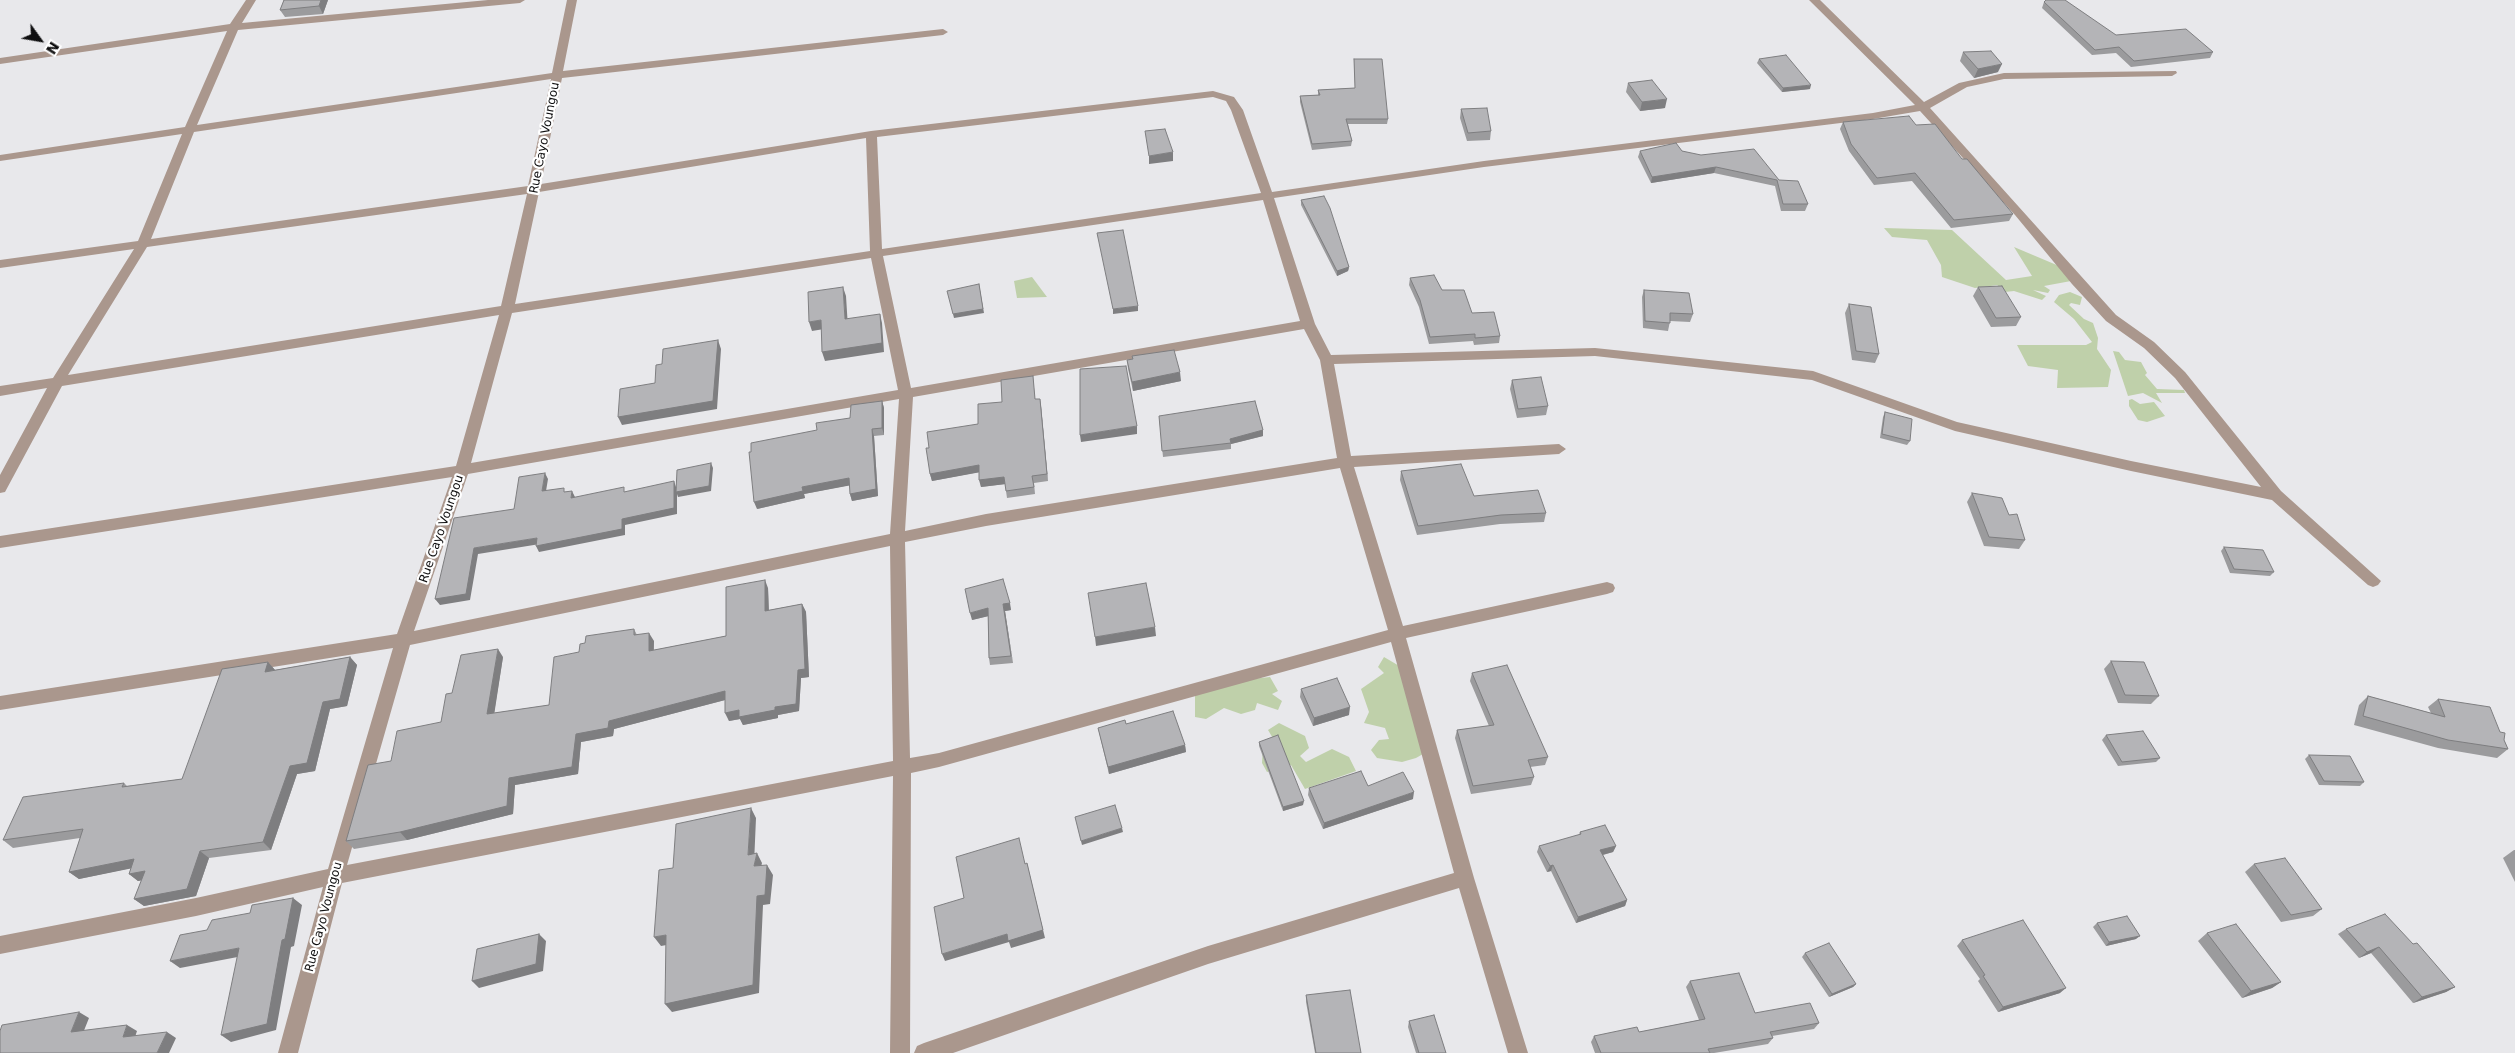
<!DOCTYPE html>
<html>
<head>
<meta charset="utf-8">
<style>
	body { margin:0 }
	#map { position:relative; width:2515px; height:1053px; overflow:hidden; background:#e8e8eb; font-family:"DejaVu Sans",sans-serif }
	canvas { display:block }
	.north { position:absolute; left:15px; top:15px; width:50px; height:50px; -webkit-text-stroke:4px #fff; paint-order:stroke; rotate:122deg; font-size:14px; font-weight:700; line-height:20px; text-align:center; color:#0f0f10 }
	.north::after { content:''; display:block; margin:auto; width:18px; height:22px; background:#0f0f10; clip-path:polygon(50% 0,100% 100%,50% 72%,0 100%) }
</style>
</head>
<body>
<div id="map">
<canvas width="2515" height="1053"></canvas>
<div class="north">N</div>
</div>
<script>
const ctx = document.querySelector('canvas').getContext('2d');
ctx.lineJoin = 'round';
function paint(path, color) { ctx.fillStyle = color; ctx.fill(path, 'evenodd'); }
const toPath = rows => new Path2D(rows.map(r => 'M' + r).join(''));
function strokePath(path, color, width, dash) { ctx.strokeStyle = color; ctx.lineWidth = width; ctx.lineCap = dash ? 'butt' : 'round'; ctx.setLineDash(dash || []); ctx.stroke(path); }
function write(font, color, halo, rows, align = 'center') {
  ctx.font = font + ' "DejaVu Sans",sans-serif'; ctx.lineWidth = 4.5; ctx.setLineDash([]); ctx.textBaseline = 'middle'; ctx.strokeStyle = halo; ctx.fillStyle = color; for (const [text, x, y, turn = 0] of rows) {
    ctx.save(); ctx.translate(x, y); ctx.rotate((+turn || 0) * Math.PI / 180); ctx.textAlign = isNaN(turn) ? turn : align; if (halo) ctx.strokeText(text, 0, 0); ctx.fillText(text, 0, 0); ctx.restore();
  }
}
paint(toPath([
	[1884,228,1952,230,2006,280,2032,276,2014,247,2059,266,2071,281,2044,286,2050,290,2048,293,2033,290,2046,296,2042,300,2014,291,2005,292,1996,289,1998,285,1975,288,1942,277,1941,265,1927,240,1892,237],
	[1032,277,1047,297,1017,298,1014,281],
	[2070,292,2082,297,2080,305,2071,303,2069,305,2084,319,2093,323,2098,338,2097,349,2111,370,2108,387,2057,388,2058,370,2028,366,2017,345,2086,345,2092,342,2074,319,2054,302,2059,295],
	[2113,351,2119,352,2125,360,2141,362,2147,373,2145,375,2157,389,2184,390,2185,393,2156,393,2162,403,2143,393,2128,396],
	[2132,399,2140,404,2154,402,2165,416,2147,422,2138,420,2129,406,2129,400],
	[1384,657,1401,667,1423,754,1416,758,1402,762,1377,758,1371,750,1379,740,1389,739,1385,728,1364,723,1369,712,1361,689,1384,673,1378,667],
	[1270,677,1278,691,1272,694,1282,701,1278,710,1257,703,1255,710,1241,714,1224,708,1206,719,1195,717,1195,695,1242,680],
	[1279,723,1305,736,1309,748,1300,756,1306,762,1332,749,1349,757,1356,771,1305,789,1291,765,1267,772,1262,763,1263,746,1274,740,1268,730]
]), '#bfd0aa');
paint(toPath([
	[246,0,256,0,242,23,488,0,525,0,520,3,238,30,197,125,552,73,567,0,577,0,563,71,943,29,948,32,943,35,562,78,541,184,871,131,1213,91,1234,97,1243,110,1272,192,1484,161,1873,113,1915,105,1809,0,1820,0,1924,102,1959,83,2004,73,2176,71,2177,73,2172,76,2004,79,1967,87,1930,108,2116,315,2154,342,2185,372,2281,491,2381,581,2378,585,2373,587,2368,585,2272,500,2131,471,1955,431,1812,380,1595,356,1334,364,1351,456,1559,444,1566,449,1559,454,1354,467,1403,626,1607,582,1613,584,1615,588,1613,592,1607,594,1406,638,1474,878,1528,1053,1508,1053,1459,888,1208,964,953,1053,914,1053,917,1046,924,1043,1208,946,1454,873,1391,642,939,767,911,773,910,1053,890,1053,893,776,342,883,298,1053,278,1053,323,887,196,916,0,954,0,936,196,898,328,869,393,648,0,710,0,696,397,634,452,477,0,548,0,536,456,466,499,315,62,386,5,492,0,493,0,475,47,388,0,396,0,386,53,378,134,249,0,268,0,260,138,241,182,134,0,161,0,155,185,127,227,31,0,64,0,58,230,24,246,0],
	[551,79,528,186,151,239,194,132,551,79],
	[1213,97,1226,101,1231,110,1261,193,882,249,877,137,1213,97],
	[1920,111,2015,215,2072,284,2106,321,2144,348,2175,378,2261,487,2131,461,1957,422,1813,371,1595,348,1331,355,1315,324,1274,198,1484,167,1873,119,1920,111],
	[866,138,870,251,515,304,539,192,866,138],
	[527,194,501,306,68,375,147,247,527,194],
	[1263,200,1300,321,911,388,883,256,1263,200],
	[871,258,898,390,471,463,512,313,871,258],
	[1304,329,1320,360,1337,458,986,514,905,531,913,397,1304,329],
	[899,399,890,534,414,631,468,474,899,399],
	[1340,468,1388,630,939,753,910,758,905,542,986,526,1340,468],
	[890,546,893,761,347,865,410,645,890,546]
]), '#aa978d');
paint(toPath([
	[284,0,328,0,323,14,285,17,280,10],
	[2044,2,2116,35,2213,52,2210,58,2131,67,2116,53,2092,55,2042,8],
	[1963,52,1998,72,1974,78,1960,61],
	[1354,59,1388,119,1387,124,1348,124,1352,141,1351,146,1312,150,1300,102,1300,96,1318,95,1318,90,1355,88],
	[1759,59,1810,89,1782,92,1757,63],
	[1628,83,1665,108,1640,111,1626,92],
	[1461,109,1491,131,1490,140,1467,141,1460,118],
	[1843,122,1916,125,2013,214,2009,221,1951,228,1912,181,1874,185,1849,151,1840,129],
	[1640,151,1682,151,1779,180,1808,204,1805,211,1781,211,1775,186,1714,173,1651,183,1638,157],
	[1301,200,1349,267,1348,271,1337,276,1301,205],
	[1410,278,1442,290,1500,336,1499,343,1474,345,1473,341,1429,344,1419,307,1409,285],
	[1978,287,2021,317,2016,326,1991,327,1973,296],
	[1644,290,1693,314,1690,322,1670,321,1668,331,1643,328,1642,297],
	[1849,304,1879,354,1875,363,1852,360,1845,313],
	[1132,356,1181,381,1133,391,1128,369,1127,360,1132,359],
	[1033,376,1035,399,1040,399,1041,406,1048,481,1034,483,1035,494,1007,498,1005,484,981,487,979,472,932,481,930,474,929,448,978,424,1002,402],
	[1512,380,1548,406,1546,415,1517,418,1510,389],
	[882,401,884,408,884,435,874,436,878,496,852,501,850,494,850,485,804,494,805,498,757,509,850,418],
	[1885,412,1910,441,1907,445,1880,438,1883,417],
	[1159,416,1263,430,1263,436,1231,444,1231,449,1163,457],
	[1401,471,1474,496,1546,513,1544,522,1500,524,1417,535,1400,480],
	[1972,493,2009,515,2025,540,2019,549,1984,546,1967,502],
	[2224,547,2274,572,2270,576,2230,573,2221,551],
	[1003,579,1011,610,1005,611,1013,663,990,665,989,658,988,616,972,620],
	[768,588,769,610,802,604,806,612,809,677,801,678,799,711,778,715,778,718,743,725,740,719,729,721,725,700,614,729,613,736,581,742,578,774,515,785,513,814,407,840,354,849,346,841,391,761,441,722,452,693,503,657,494,713,549,705,585,643,634,629,637,635,654,641,654,650,726,636],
	[350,657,357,665,347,706,330,709,315,771,297,774,271,850,209,858,196,896,144,906,134,899,142,880,138,881,129,874,131,868,79,879,69,872,80,838,13,848,3,840,124,783,127,786,182,779,268,662,275,670],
	[2111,661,2159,696,2151,704,2118,703,2104,669],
	[1472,673,1548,757,1545,765,1530,767,1534,777,1531,785,1471,794,1455,738,1457,730,1489,726,1470,681],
	[1301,689,1349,715,1313,726,1300,697],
	[2368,696,2431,713,2428,707,2438,699,2504,740,2508,749,2497,758,2438,748,2354,725,2359,705],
	[1126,724,1185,745,1186,752,1109,774,1098,728],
	[2106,735,2160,758,2156,762,2118,766,2102,740],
	[1259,742,1303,805,1283,811,1259,746],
	[2309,755,2364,782,2360,786,2319,785,2305,759],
	[1368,786,1413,799,1323,829,1308,795,1309,788],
	[1580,832,1616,846,1613,852,1603,855,1627,900,1625,906,1576,923,1551,871,1547,872,1537,852,1539,846,1579,835],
	[2514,850,2515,850,2515,882,2503,858],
	[2254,864,2322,909,2313,916,2281,922,2245,872],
	[2097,923,2136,939,2106,946,2093,927],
	[2346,929,2455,987,2446,992,2413,1003,2371,953,2359,958,2338,934],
	[2207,933,2281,982,2272,988,2242,998,2198,941],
	[1962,940,2060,993,1998,1012,1978,981,1980,979,1957,946],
	[1805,953,1856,984,1853,987,1829,997,1802,957],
	[1690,981,1755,1013,1819,1023,1814,1029,1772,1036,1773,1038,1768,1044,1714,1053,1595,1053,1591,1042,1594,1036,1639,1032,1699,1020,1686,987],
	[1306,995,1361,1053,1315,1053,1306,1002],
	[1409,1021,1446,1053,1416,1053,1408,1027]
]), '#9b9b9d');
paint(toPath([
	[321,0,328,0,323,14,319,6],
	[2002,64,1998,72,1974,78,1978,69],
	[1811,85,1810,89,1782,92,1783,88],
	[1667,99,1665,108,1640,111,1642,102],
	[1173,152,1173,161,1149,164,1149,156],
	[1716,167,1714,173,1651,183,1652,177],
	[1349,267,1348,271,1337,276,1337,271],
	[979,284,984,313,954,318,953,314],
	[843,287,846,296,848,328,845,319],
	[1138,306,1138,311,1113,314,1113,309],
	[880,314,882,323,884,352,825,361,822,352],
	[821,320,824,329,812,331,809,322],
	[718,340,721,349,717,409,622,425,618,417],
	[1180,372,1181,381,1133,391,1132,382],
	[1040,399,1041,406,1048,481,1047,474],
	[882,401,884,408,884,435,882,428],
	[1137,426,1137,434,1081,442,1080,435],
	[872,429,874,436,878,496,852,501,850,494],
	[1263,430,1263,436,1231,444,1230,439],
	[711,463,713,468,711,491,678,497,677,494,677,514,625,525,625,535,539,552,536,546,622,519,674,481,676,487],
	[979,465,981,472,932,481,930,474],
	[545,473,548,479,545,497,542,491],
	[1004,477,1006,484,981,487,979,480],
	[849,478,852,485,804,494,805,498,757,509,754,502,802,487],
	[572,491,575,497,574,504,571,498],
	[537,538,540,544,478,554,470,600,440,605,435,599,474,548],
	[765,580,768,588,769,619,765,611],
	[1010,603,1011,610,1005,611,1013,663,1003,604],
	[802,604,806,612,809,677,801,678,799,711,778,715,778,718,743,725,740,719,729,721,725,713,739,710,775,707],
	[988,608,989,616,972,620,970,613],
	[1155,627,1156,636,1096,646,1095,637],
	[649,633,654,641,653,659,649,651],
	[498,649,503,657,493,722,487,714],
	[350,657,357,665,347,706,330,709,315,771,297,774,271,850,263,842,290,766,323,702],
	[268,662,275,670,265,672],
	[725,691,729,699,614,729,613,736,581,742,578,774,515,785,513,814,407,840,400,832,509,778,576,734,609,721],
	[1350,707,1349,715,1313,726,1314,718],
	[1185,745,1186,752,1109,774,1108,767],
	[1414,792,1413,799,1323,829,1324,823],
	[1304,801,1303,805,1283,811,1283,807],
	[751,808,756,818,754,864,748,855],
	[1122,828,1123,832,1082,845,1081,841],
	[1616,846,1613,852,1598,856,1600,850],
	[200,851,209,858,196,896,144,906,134,899],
	[757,853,762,863,759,875,754,866],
	[134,859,143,866,79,879,69,872],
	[1027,863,1045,938,1011,948,1009,942,945,961,942,954,1007,934],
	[767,865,773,875,770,904,763,905,759,993,672,1012,665,1004,757,896],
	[1553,865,1551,871,1547,872,1550,866],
	[145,871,155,878,138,881,129,874],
	[293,898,302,905,294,946,291,947,276,1030,231,1042,221,1035,282,940],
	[1627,900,1625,906,1576,923,1578,917],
	[539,934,546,941,543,971,479,988,472,981],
	[666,935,672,944,661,946,654,937],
	[2140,936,2136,939,2106,946,2109,942],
	[2379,947,2371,953,2359,958,2367,952],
	[239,948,248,955,180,968,170,961],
	[2281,982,2272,988,2242,998,2251,991],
	[1856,984,1853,987,1829,997,1832,994],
	[2455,987,2446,992,2413,1003,2422,997],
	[2066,988,2060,993,1998,1012,2003,1007],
	[79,1012,89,1018,81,1038,71,1032],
	[127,1025,137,1031,133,1043,123,1037],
	[167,1032,176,1038,169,1053,157,1053]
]), '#7e7e80');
const building = toPath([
	[284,0,321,0,319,6,280,10,284,0],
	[2046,0,2065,0,2116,35,2186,29,2213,52,2134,61,2119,47,2095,50,2044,2,2046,0],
	[1991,51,2002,64,1978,69,1963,52,1991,51],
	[1786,55,1811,85,1783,88,1759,59,1786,55],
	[1354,59,1382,59,1388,119,1346,119,1352,141,1312,144,1300,96,1320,95,1318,90,1355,88,1354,59],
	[1652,80,1667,99,1642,102,1628,83,1652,80],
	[1487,108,1491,131,1468,133,1461,109,1487,108],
	[1909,116,1916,125,1935,124,1962,159,1967,159,2013,214,1954,220,1915,173,1877,178,1851,144,1843,122,1909,116],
	[1165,129,1173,152,1149,156,1145,131,1165,129],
	[1676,143,1682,151,1701,155,1754,149,1779,180,1798,181,1808,204,1783,204,1777,180,1716,167,1652,177,1640,151,1676,143],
	[1324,196,1330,208,1349,267,1337,271,1301,200,1324,196],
	[1123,230,1138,306,1113,309,1097,233,1123,230],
	[1434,275,1442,290,1464,290,1472,313,1494,312,1500,336,1475,338,1475,334,1430,337,1420,300,1410,278,1434,275],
	[979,284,983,309,953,314,947,291,979,284],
	[2002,286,2021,317,1996,318,1978,287,2002,286],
	[843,287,845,319,880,314,882,343,822,352,821,320,809,322,808,292,843,287],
	[1644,290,1689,293,1693,314,1670,313,1670,323,1645,321,1644,290],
	[1849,304,1871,307,1879,354,1856,351,1849,304],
	[718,340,713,401,618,417,620,389,655,383,656,365,662,364,663,349,718,340],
	[1174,350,1180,372,1132,382,1127,360,1133,359,1132,356,1174,350],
	[1126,366,1137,426,1080,435,1080,369,1126,366],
	[1033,376,1035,399,1040,399,1047,474,1032,476,1034,487,1006,491,1004,477,979,480,979,465,930,474,926,448,929,448,927,432,978,424,978,404,1002,402,1001,380,1033,376],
	[1541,377,1548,406,1518,409,1512,380,1541,377],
	[882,401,882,428,872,429,876,489,850,494,849,478,802,487,803,491,754,502,749,452,751,452,751,443,817,430,816,423,850,418,851,405,882,401],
	[1255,401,1263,430,1230,439,1231,443,1162,451,1159,416,1255,401],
	[1885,412,1912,419,1910,441,1882,434,1885,412],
	[711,463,709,486,676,492,677,470,711,463],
	[1461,464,1474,496,1538,490,1546,513,1501,515,1418,526,1401,471,1461,464],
	[545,473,542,491,564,488,564,492,572,491,571,498,624,487,624,492,674,481,674,508,622,519,622,529,536,546,537,538,474,548,466,594,435,599,454,518,514,509,519,477,545,473],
	[1972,493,2002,498,2009,515,2017,514,2025,540,1989,537,1972,493],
	[2224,547,2263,550,2274,572,2234,569,2224,547],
	[1003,579,1010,603,1003,604,1011,656,989,658,988,608,970,613,965,589,1003,579],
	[765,580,765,611,802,604,805,669,798,670,796,704,775,707,775,710,739,717,739,710,725,713,725,691,609,721,608,728,576,734,572,767,509,778,507,806,400,832,346,841,368,765,391,761,397,731,441,722,446,694,452,693,461,655,498,649,487,714,549,705,554,657,579,652,580,644,585,643,586,636,634,629,634,635,649,633,649,651,726,636,726,587,765,580],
	[1146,583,1155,627,1095,637,1088,593,1146,583],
	[350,657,340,699,323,702,307,763,290,766,263,842,200,851,187,889,134,899,145,871,129,874,134,859,69,872,83,829,3,840,23,797,124,783,122,787,182,779,222,669,268,662,265,672,350,657],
	[2111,661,2144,662,2159,696,2125,695,2111,661],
	[1507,665,1548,757,1528,760,1534,777,1473,786,1457,730,1494,725,1472,673,1507,665],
	[1337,678,1350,707,1314,718,1301,689,1337,678],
	[2368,696,2445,717,2438,699,2490,707,2500,732,2505,733,2504,740,2508,749,2448,740,2363,716,2368,696],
	[1173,711,1185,745,1108,767,1098,728,1125,720,1126,724,1173,711],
	[2143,731,2160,758,2122,762,2106,735,2143,731],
	[1278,735,1304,801,1283,807,1259,742,1278,735],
	[2309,755,2350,756,2364,782,2324,781,2309,755],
	[1361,771,1368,786,1403,772,1414,792,1324,823,1309,788,1361,771],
	[1115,805,1122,828,1081,841,1075,817,1115,805],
	[751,808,748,855,757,853,754,866,767,865,765,895,757,896,753,985,665,1004,666,935,654,937,659,870,673,868,676,824,751,808],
	[1605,825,1616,846,1600,850,1627,900,1578,917,1553,865,1550,866,1539,846,1581,834,1580,832,1605,825],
	[1019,838,1025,864,1027,863,1043,930,1008,941,1007,934,942,954,934,907,964,898,956,857,1019,838],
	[2285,858,2322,909,2291,915,2254,864,2285,858],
	[293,898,285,939,282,940,267,1024,221,1035,239,948,170,961,180,935,207,930,212,920,250,913,252,905,293,898],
	[2385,914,2413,944,2417,943,2455,987,2422,997,2379,947,2367,952,2346,929,2385,914],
	[2127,916,2140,936,2109,942,2097,923,2127,916],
	[2023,920,2066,988,2003,1007,1983,976,1985,975,1962,940,2023,920],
	[2236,924,2281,982,2251,991,2207,933,2236,924],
	[539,934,536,964,472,981,477,949,539,934],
	[1829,943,1856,984,1832,994,1805,953,1829,943],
	[1739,973,1755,1013,1810,1003,1819,1023,1770,1032,1773,1038,1708,1049,1710,1053,1601,1053,1594,1036,1637,1027,1639,1032,1705,1019,1690,981,1739,973],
	[1350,990,1361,1053,1316,1053,1306,995,1350,990],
	[79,1012,71,1032,127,1025,123,1037,167,1032,157,1053,0,1053,0,1031,2,1025,79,1012],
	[1434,1015,1446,1053,1419,1053,1409,1021,1434,1015]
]);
paint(building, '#b4b4b7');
strokePath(building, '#7e7e80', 1);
write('12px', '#0f0f10', '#fff', [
	["Rue Cayo Voungou",545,138,-79],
	["Rue Cayo Voungou",442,529,-71],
	["Rue Cayo Voungou",324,917,-75]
]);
</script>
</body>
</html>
